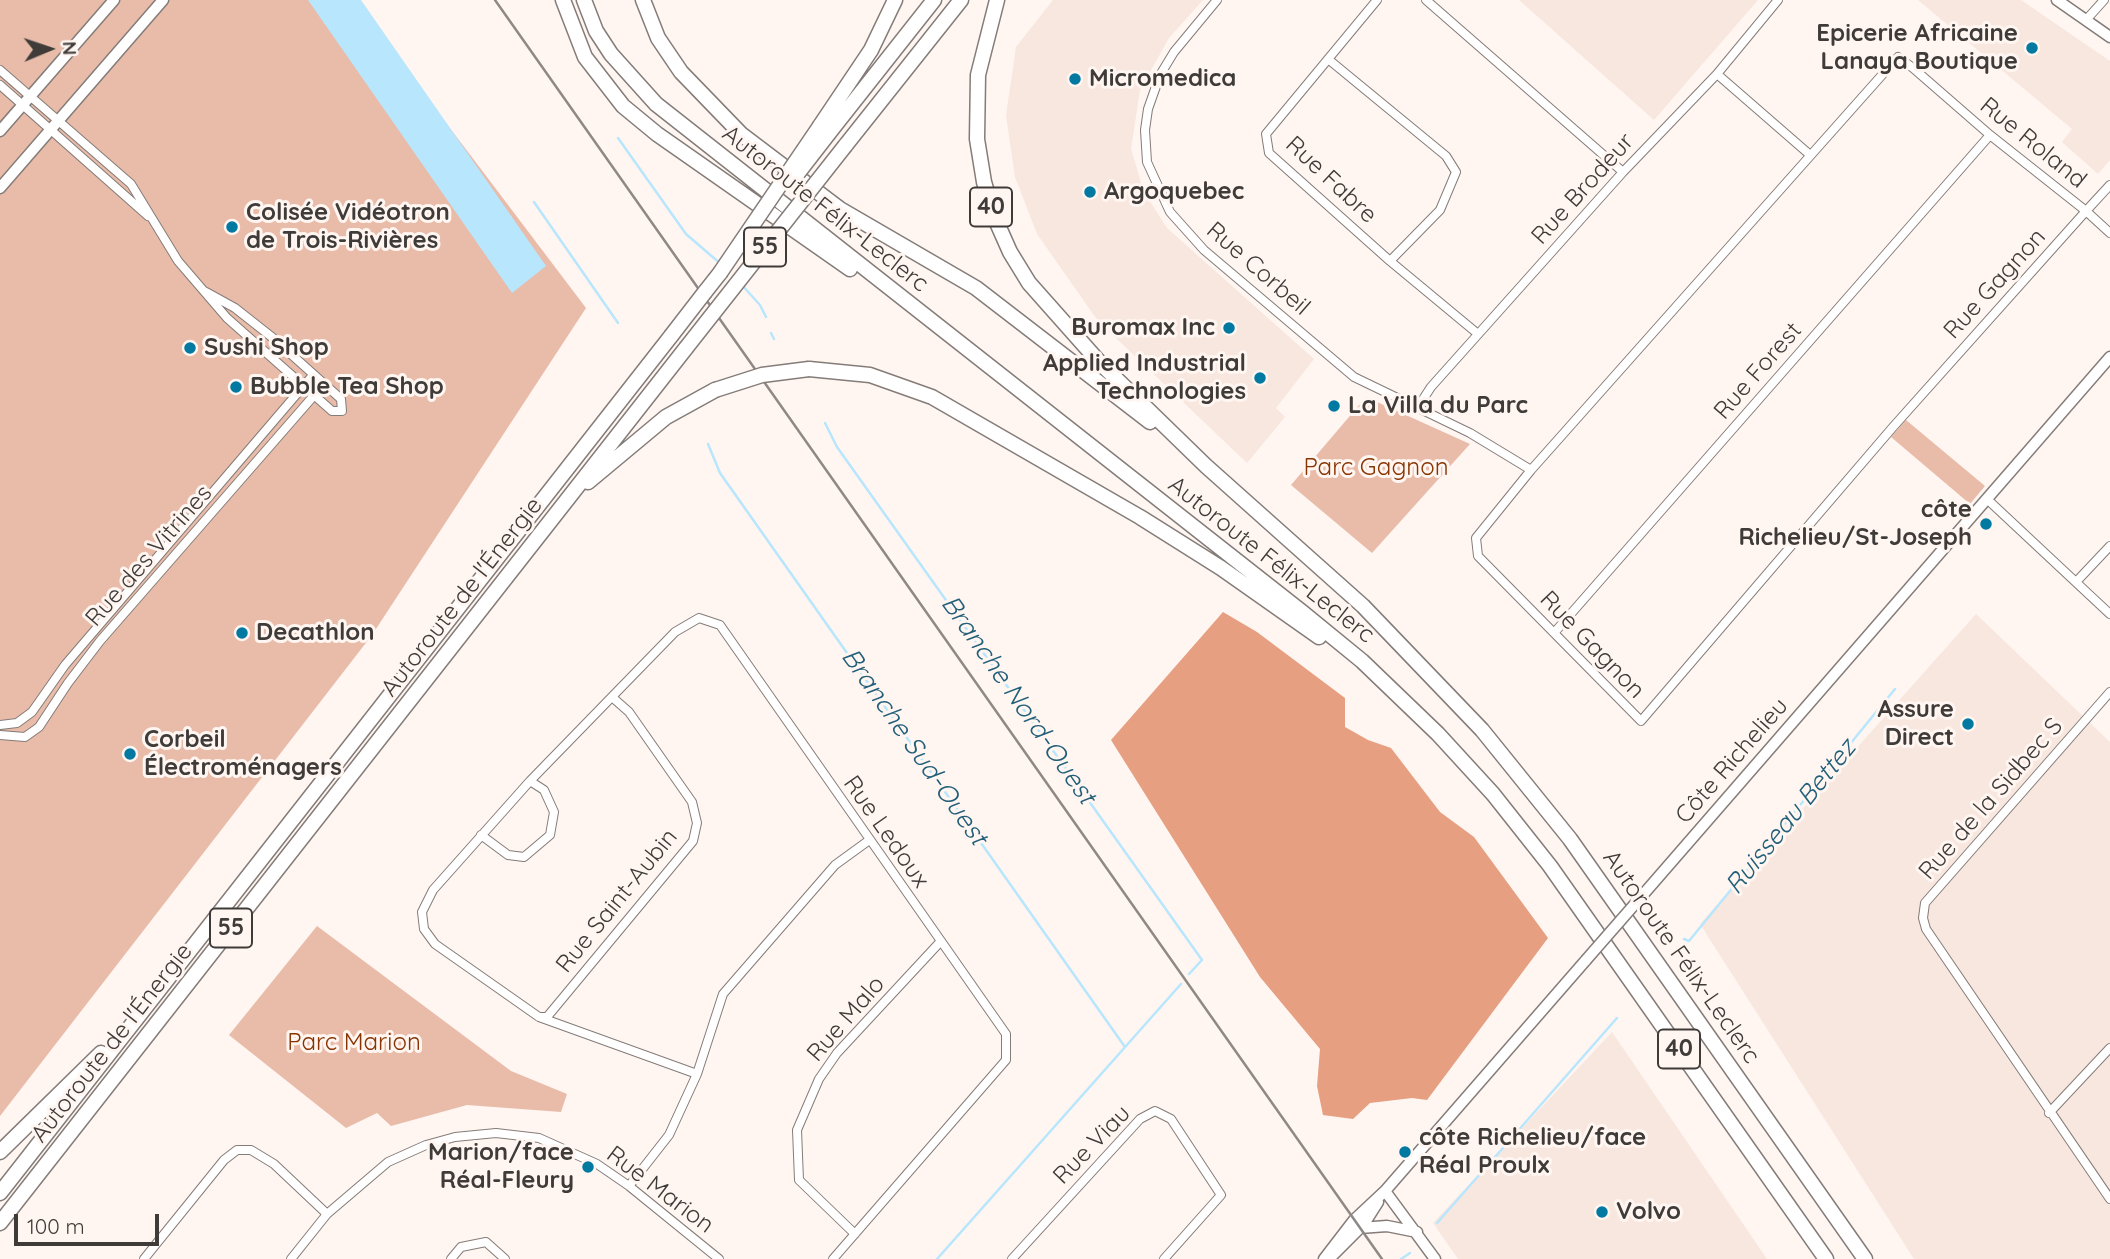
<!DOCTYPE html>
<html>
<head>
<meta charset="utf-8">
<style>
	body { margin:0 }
	#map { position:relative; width:2110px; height:1259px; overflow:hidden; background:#fff5f1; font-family:Quicksand,sans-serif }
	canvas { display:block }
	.north { position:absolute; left:14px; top:14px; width:70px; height:70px; -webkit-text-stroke:5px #fff5f1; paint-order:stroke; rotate:88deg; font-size:19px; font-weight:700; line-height:28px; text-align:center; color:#3e3b39 }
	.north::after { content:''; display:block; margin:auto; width:24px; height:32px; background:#3e3b39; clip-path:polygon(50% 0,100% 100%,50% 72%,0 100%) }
	.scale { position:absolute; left:14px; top:1214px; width:145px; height:32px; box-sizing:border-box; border:4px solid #3e3b39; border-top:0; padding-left:9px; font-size:21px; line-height:24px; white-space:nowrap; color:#3e3b39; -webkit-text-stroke:5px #fff5f1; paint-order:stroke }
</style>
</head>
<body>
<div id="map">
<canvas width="2110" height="1259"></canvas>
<div class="north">N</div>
<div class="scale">100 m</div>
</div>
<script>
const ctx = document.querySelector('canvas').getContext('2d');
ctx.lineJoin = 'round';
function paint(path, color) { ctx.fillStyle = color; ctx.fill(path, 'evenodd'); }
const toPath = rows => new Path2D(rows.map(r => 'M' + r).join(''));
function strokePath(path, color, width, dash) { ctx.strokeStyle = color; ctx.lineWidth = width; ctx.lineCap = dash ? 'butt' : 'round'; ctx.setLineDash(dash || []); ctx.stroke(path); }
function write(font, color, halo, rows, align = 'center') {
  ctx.font = font + ' Quicksand,sans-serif'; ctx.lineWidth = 6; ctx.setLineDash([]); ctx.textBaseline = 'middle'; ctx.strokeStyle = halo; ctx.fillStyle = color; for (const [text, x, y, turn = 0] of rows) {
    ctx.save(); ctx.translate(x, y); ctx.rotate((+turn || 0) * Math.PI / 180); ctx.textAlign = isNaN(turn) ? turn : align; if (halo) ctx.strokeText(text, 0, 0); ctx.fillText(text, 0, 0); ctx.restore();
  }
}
paint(toPath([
	[1053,0,1203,0,1169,38,1140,90,1131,149,1144,192,1167,228,1314,359,1276,408,1285,417,1247,463,1098,321,1037,234,1015,177,1006,115,1016,47],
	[1519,0,1758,0,1654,120],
	[1918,0,2021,0,2110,61,2110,160,2098,174,2062,142,2072,129],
	[1976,614,2110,742,2110,1259,1914,1259,1700,924],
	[1612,1032,1767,1259,1458,1259,1433,1223]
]), '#f8e7df');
paint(toPath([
	[0,0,353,0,586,308,372,635,0,1116],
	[1366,397,1470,444,1372,553,1291,485],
	[1906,420,1985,486,1970,504,1891,437],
	[317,926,511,1071,567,1094,561,1112,467,1105,391,1126,377,1113,346,1128,229,1035]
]), '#e9bcaa');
paint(toPath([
	[1223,612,1257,632,1345,698,1345,727,1368,740,1391,748,1440,812,1474,837,1548,938,1427,1100,1412,1098,1370,1103,1353,1119,1323,1115,1317,1086,1320,1049,1260,977,1111,740]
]), '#e69f80');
paint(toPath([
	[308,0,361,0,546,266,512,293]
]), '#b8e6fd');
strokePath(toPath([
	[618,138,686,234,722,265],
	[534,202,618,323],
	[741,284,760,305,766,317],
	[771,333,774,339],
	[825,423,837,447,1202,960,1189,974],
	[708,444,720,473,1125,1047],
	[1684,939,1689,941,1895,689],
	[1437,1223,1617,1018],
	[937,1259,1181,984],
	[1401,1259,1410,1253]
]), '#b8e6fd', 2.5);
const street = toPath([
	[1217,0,1174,52,1160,75,1148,109,1145,130,1147,162,1170,212,1204,250,1354,377,1470,433,1531,470],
	[1377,0,1266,134,1269,153,1390,261,1478,334],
	[1426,0,1623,172],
	[2086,20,2104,0],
	[1328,59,1446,156,1456,172,1440,210,1390,261],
	[0,70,131,184,178,261,227,318,332,411,342,411,341,399,273,338,235,308,206,292],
	[1717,74,1809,154],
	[0,85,148,216],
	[2110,185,2086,211,1893,427,1641,721,1478,556,1476,538,1531,470,1898,57,1913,68,1990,135,2086,211,2110,233],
	[1418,407,1431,387,1623,172,1717,74,1778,0],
	[1988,500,2110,614],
	[2076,582,2110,546],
	[1554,633,1990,135],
	[2110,692,1925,903,1923,918,1926,929,2110,1199],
	[0,725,17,723,32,712,65,665,313,375],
	[0,735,25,737,39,727,68,683,100,641,324,384],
	[481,835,508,855,524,857,550,835,554,812,544,790,530,781],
	[539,1017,547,1017,693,841,697,823,692,802,629,712,612,697],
	[697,1074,539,1017,435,944,424,929,422,912,433,890,530,781,675,632,699,618,720,625,1006,1034,1006,1060,833,1259],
	[2049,1113,2110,1048],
	[629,1186,669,1135,697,1074,723,994,835,865,868,841],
	[855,1234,799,1180,797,1130,819,1079,837,1053,941,941],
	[144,1259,224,1160,237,1150,251,1150,274,1164,327,1214],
	[291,1259,327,1214,388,1162,426,1145,455,1137,496,1133,539,1138,597,1164,629,1186,719,1259],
	[451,1259,461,1247,486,1242,505,1259],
	[1012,1259,1140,1119,1155,1111,1171,1119,1221,1195,1164,1259]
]);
const secondary = toPath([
	[2057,0,2110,37],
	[0,131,114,0],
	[0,188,163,0],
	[1641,897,2110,357],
	[1385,1191,1435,1259],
	[1360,1228,1387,1226,1417,1232],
	[1332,1256,1364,1224,1378,1202],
	[1324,1259,1354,1220,1385,1191,1586,960]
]);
const highway = toPath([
	[563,0,585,57,623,106,657,134,850,269],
	[584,0,596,31,611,54,656,104,1302,612,1362,661,1438,734,1493,794,1550,866,1826,1259],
	[643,0,658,38,681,72,741,134,840,209,976,288,1150,422],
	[997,0,978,75,977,139,984,182,994,216,1010,252,1029,283,1100,363,1206,466,1363,606,1482,730,1570,839,1865,1259],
	[820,126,871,50,895,0],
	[829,133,934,0],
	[845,146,961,0],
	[705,292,720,273],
	[809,369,870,375,932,397,1140,517,1221,568,1319,637],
	[588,482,666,417,715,390],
	[0,1152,101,1053],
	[0,1193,671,336],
	[0,1223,686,348]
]);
strokePath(street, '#847c78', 10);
strokePath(secondary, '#847c78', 13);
strokePath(highway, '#847c78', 17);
strokePath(street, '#fff', 8);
strokePath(secondary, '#fff', 10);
strokePath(highway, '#fff', 14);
strokePath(toPath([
	[495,0,1382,1259]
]), '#8f8986', 2.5);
const secondaryBridge = toPath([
	[1586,960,1641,897]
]);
const highwayBridge = toPath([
	[798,173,829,133],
	[720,273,820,126],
	[671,336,705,292],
	[686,348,845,146],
	[715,390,762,375,809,369]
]);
strokePath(secondaryBridge, '#847c78', 13, []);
strokePath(highwayBridge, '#847c78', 17, []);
strokePath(secondaryBridge, '#fff', 10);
strokePath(highwayBridge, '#fff', 14);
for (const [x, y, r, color] of [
	[2032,48,7,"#0179a1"],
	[1075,79,7,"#0179a1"],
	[1090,192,7,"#0179a1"],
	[232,227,7,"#0179a1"],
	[1229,328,7,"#0179a1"],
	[190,348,7,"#0179a1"],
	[1260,378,7,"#0179a1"],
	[236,387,7,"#0179a1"],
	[1334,406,7,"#0179a1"],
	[1986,524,7,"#0179a1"],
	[242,633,7,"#0179a1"],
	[1968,724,7,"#0179a1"],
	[130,754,7,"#0179a1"],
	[1405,1152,7,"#0179a1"],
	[588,1167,7,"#0179a1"],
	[1602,1212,7,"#0179a1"]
]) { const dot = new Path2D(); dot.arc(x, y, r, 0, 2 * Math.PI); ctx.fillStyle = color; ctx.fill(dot); strokePath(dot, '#fff5f1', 2.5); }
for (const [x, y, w] of [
	[991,207,42],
	[765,247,42],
	[231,928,42],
	[1679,1049,42]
]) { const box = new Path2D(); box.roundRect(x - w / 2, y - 19.5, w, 39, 5); ctx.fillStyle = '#fff5f1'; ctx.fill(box); strokePath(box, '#3e3b39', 2); }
write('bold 23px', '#3e3b39', null, [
	["40",991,207],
	["55",765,247],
	["55",231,928],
	["40",1679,1049]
]);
write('bold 24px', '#3e3b39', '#fff5f1', [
	["Epicerie Africaine",2018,34,"right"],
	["Lanaya Boutique",2018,62,"right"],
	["Micromedica",1089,79],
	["Argoquebec",1104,192],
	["Colisée Vidéotron",246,213],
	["de Trois-Rivières",246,241],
	["Buromax Inc",1215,328,"right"],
	["Sushi Shop",204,348],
	["Applied Industrial",1246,364,"right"],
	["Technologies",1246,392,"right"],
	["Bubble Tea Shop",250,387],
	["La Villa du Parc",1348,406],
	["côte",1972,510,"right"],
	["Richelieu/St-Joseph",1972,538,"right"],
	["Decathlon",256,633],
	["Assure",1954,710,"right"],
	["Direct",1954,738,"right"],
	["Corbeil",144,740],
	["Électroménagers",144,768],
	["côte Richelieu/face",1419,1138],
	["Réal Proulx",1419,1166],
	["Marion/face",574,1153,"right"],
	["Réal-Fleury",574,1181,"right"],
	["Volvo",1616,1212]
], 'left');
write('24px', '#3e3b39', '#fff5f1', [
	["Rue Roland",2033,143,39],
	["Rue Fabre",1331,180,43],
	["Rue Brodeur",1583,189,-48],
	["Autoroute Félix-Leclerc",825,209,38],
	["Rue Corbeil",1258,269,41],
	["Rue Gagnon",1995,284,-48],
	["Rue Forest",1758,371,-49],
	["Rue des Vitrines",149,556,-49],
	["Autoroute Félix-Leclerc",1271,560,38],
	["Autoroute de l'Énergie",462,597,-52],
	["Rue Gagnon",1592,645,46],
	["Côte Richelieu",1732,761,-49],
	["Rue de la Sidbec S",1991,799,-49],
	["Rue Ledoux",886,832,55],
	["Rue Saint-Aubin",617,901,-51],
	["Autoroute Félix-Leclerc",1681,957,55],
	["Rue Malo",846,1019,-49],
	["Autoroute de l'Énergie",112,1043,-52],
	["Rue Viau",1092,1145,-46],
	["Rue Marion",660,1190,37]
]);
write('24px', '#873402', '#fff5f1', [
	["Parc Gagnon",1376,468],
	["Parc Marion",354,1043]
]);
write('italic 26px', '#225f79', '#fff5f1', [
	["Branche Nord-Ouest",1018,700,55],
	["Branche Sud-Ouest",914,747,55],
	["Ruisseau Bettez",1791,817,-51]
]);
</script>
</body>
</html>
